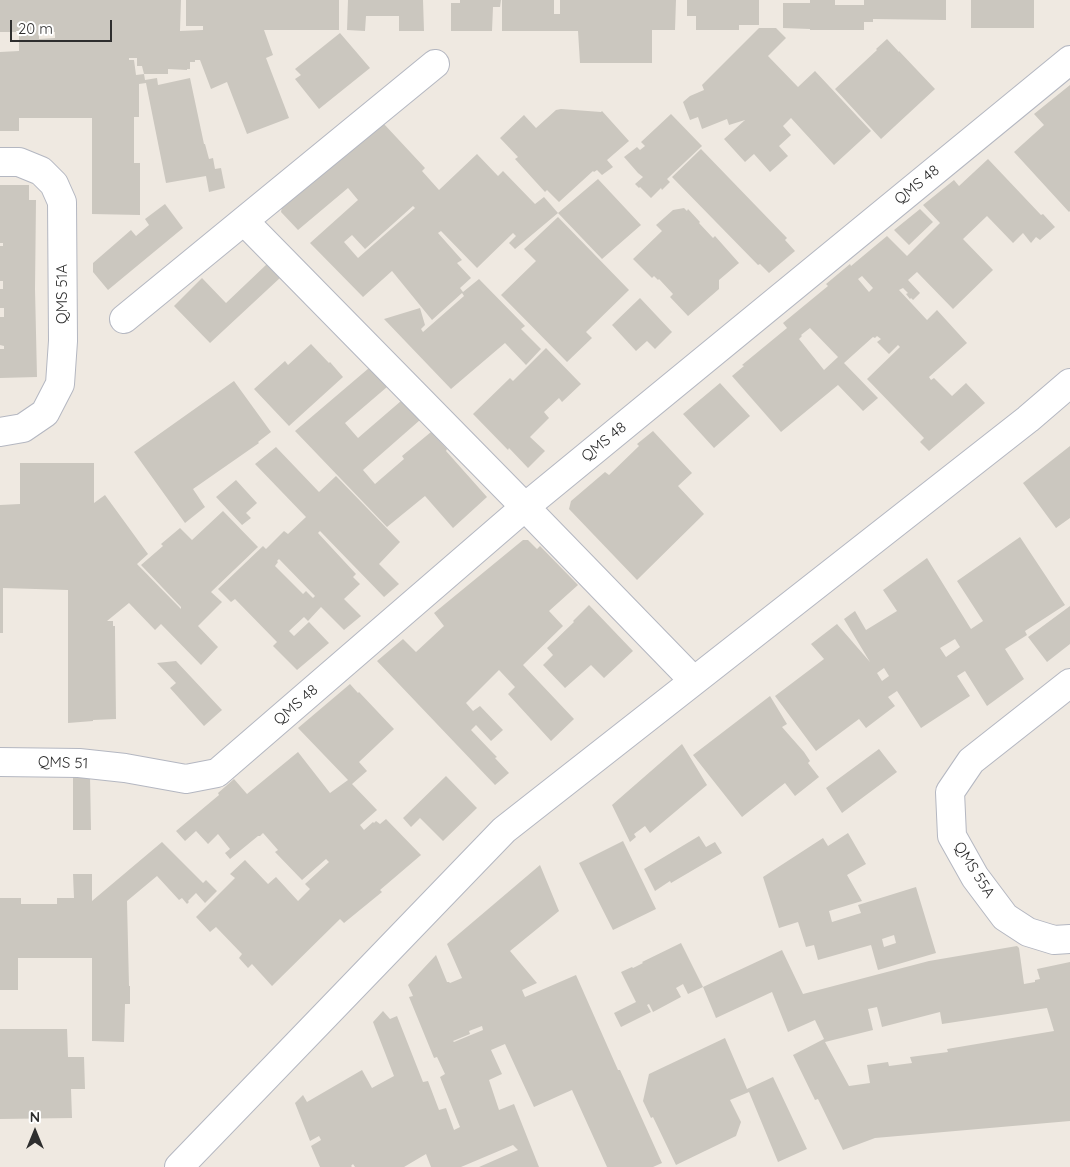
<!DOCTYPE html>
<html>
<head>
<meta charset="utf-8">
<style>
	body { margin:0 }
	#map { position:relative; width:1070px; height:1167px; overflow:hidden; background:#efe9e1; font-family:Quicksand,sans-serif }
	canvas { display:block }
	.north { position:absolute; left:10px; top:1107px; width:50px; height:50px; -webkit-text-stroke:4px #fff; paint-order:stroke; rotate:0deg; font-size:14px; font-weight:700; line-height:20px; text-align:center; color:#2e2e2e }
	.north::after { content:''; display:block; margin:auto; width:18px; height:22px; background:#2e2e2e; clip-path:polygon(50% 0,100% 100%,50% 72%,0 100%) }
	.scale { position:absolute; left:10px; top:20px; width:102px; height:22px; box-sizing:border-box; border:2px solid #2e2e2e; border-top:0; padding-left:6px; font-size:15px; line-height:18px; white-space:nowrap; color:#2e2e2e; -webkit-text-stroke:4px #fff; paint-order:stroke }
</style>
</head>
<body>
<div id="map">
<canvas width="1070" height="1167"></canvas>
<div class="north">N</div>
<div class="scale">20 m</div>
</div>
<script>
const ctx = document.querySelector('canvas').getContext('2d');
ctx.lineJoin = 'round';
function paint(path, color) { ctx.fillStyle = color; ctx.fill(path, 'evenodd'); }
const toPath = rows => new Path2D(rows.map(r => 'M' + r).join(''));
function strokePath(path, color, width, dash) { ctx.strokeStyle = color; ctx.lineWidth = width; ctx.lineCap = dash ? 'butt' : 'round'; ctx.setLineDash(dash || []); ctx.stroke(path); }
function write(font, color, halo, rows, align = 'center') {
  ctx.font = font + ' Quicksand,sans-serif'; ctx.lineWidth = 4; ctx.setLineDash([]); ctx.textBaseline = 'middle'; ctx.strokeStyle = halo; ctx.fillStyle = color; for (const [text, x, y, turn = 0] of rows) {
    ctx.save(); ctx.translate(x, y); ctx.rotate((+turn || 0) * Math.PI / 180); ctx.textAlign = isNaN(turn) ? turn : align; if (halo) ctx.strokeText(text, 0, 0); ctx.fillText(text, 0, 0); ctx.restore();
  }
}
paint(toPath([
	[0,0,181,0,180,31,203,30,203,26,186,26,186,0,339,0,339,30,264,30,273,55,266,58,289,118,247,134,227,82,211,89,200,60,195,60,195,62,190,62,190,69,187,69,187,70,168,69,168,74,144,74,142,66,137,66,137,58,129,58,129,60,134,60,136,75,144,74,145,80,157,78,158,85,190,78,204,144,205,144,209,159,213,158,215,169,221,168,225,188,209,192,206,176,166,183,146,83,139,84,139,117,134,117,134,163,140,163,140,215,92,214,92,118,19,118,19,131,0,131,0,52,19,51,19,32,0,32],
	[39,32,55,32,55,38,39,39],
	[348,0,423,0,424,31,399,31,399,16,366,16,365,31,347,30],
	[460,0,501,0,500,7,493,7,492,31,451,31,451,3,460,3],
	[502,0,554,0,554,14,560,14,560,0,676,0,675,30,652,30,652,63,580,63,578,31,502,31],
	[687,0,759,0,759,25,739,25,739,30,696,30,696,16,687,16],
	[810,0,835,0,835,5,864,5,864,0,946,0,946,20,873,19,873,22,864,22,864,30,810,30,810,29,783,28,783,3,810,3],
	[971,0,1034,0,1034,28,971,28],
	[759,28,776,28,786,38,768,56,798,87,815,71,871,131,834,165,791,118,783,126,791,135,779,146,788,156,770,172,754,154,745,162,724,139,745,120,729,125,727,119,702,129,698,117,690,120,683,102,690,96,704,90,702,85],
	[340,33,370,68,319,109,295,79,301,75,295,69],
	[887,39,899,52,899,51,935,89,881,139,835,89,877,50,876,49],
	[1070,85,1070,211,1069,212,1014,152,1044,125,1034,114],
	[561,109,601,112,602,111,629,141,607,160,613,167,602,175,597,170,594,172,593,171,559,202,547,190,545,192,515,159,518,157,500,138,524,115,536,128,556,110],
	[671,114,702,146,667,179,670,182,662,190,661,188,651,198,640,187,639,188,635,184,643,177,638,173,624,157,637,147,640,150,645,146,641,142],
	[384,124,425,168,422,171,439,190,477,154,498,176,503,171,535,204,544,197,558,213,598,179,641,225,602,259,558,213,515,249,509,243,516,236,513,233,477,268,441,231,438,233,462,260,457,263,471,278,460,288,463,292,479,279,525,326,521,329,541,349,526,365,505,343,451,389,384,319,420,308,425,325,421,329,423,332,464,296,462,293,432,320,392,271,363,297,310,243,358,200,348,188,298,230,281,212,282,207],
	[413,206,415,208,358,258,344,242,352,235,365,249],
	[701,149,787,238,785,240,795,251,769,273,760,264,758,265,672,177],
	[988,159,1041,215,1043,214,1055,227,1040,240,1036,237,1031,243,1023,233,1013,243,987,216,963,239,993,270,953,309,917,272,908,280,920,293,913,300,911,298,910,299,906,294,908,293,903,288,899,290,927,320,937,310,967,343,929,377,931,380,934,378,952,396,966,383,985,403,929,451,920,442,924,438,867,379,900,347,898,345,889,354,877,342,881,339,877,336,875,338,873,337,844,363,878,398,863,411,838,385,781,432,732,376,744,366,742,365,787,328,783,323,828,286,826,284,850,264,851,266,887,236,907,256,940,223,923,205,954,180,959,186],
	[862,276,873,288,869,292,858,279],
	[810,328,838,357,824,370,799,339,802,336,801,335],
	[0,185,29,185,29,200,36,200,35,289,37,377,0,378,0,349,4,349,4,346,0,345,0,317,4,317,4,308,0,308,0,289,3,289,3,281,0,281,0,246,3,246,3,243,0,243],
	[165,204,183,228,108,290,93,272,93,263,131,230,136,236,149,225,145,219],
	[684,208,687,211,688,209,700,222,699,223,713,238,715,236,739,263,719,280,719,289,688,316,670,297,673,294,659,279,658,280,654,276,652,278,633,259,662,231,656,225,673,210],
	[920,209,933,222,909,245,894,230],
	[558,217,629,290,586,332,592,338,567,362,501,295,536,261,524,249],
	[267,264,281,277,210,343,174,306,202,278,226,303],
	[640,298,672,332,655,349,647,341,636,351,612,325],
	[311,344,329,363,330,362,343,377,289,426,254,389,285,361,288,365],
	[546,348,581,384,562,402,559,398,544,412,549,418,530,437,545,451,528,468,509,448,508,450,473,414,510,378,513,381],
	[369,368,387,387,345,423,358,438,401,401,420,420,363,470,375,484,404,459,402,456,431,432,447,449,446,451,487,497,453,528,425,496,387,527,295,431],
	[234,381,271,432,258,442,259,443,193,489,205,507,185,523,134,452],
	[720,383,750,416,714,448,683,414],
	[653,431,692,473,678,486,704,514,637,580,569,509,571,501,605,472,609,475,639,446,637,444],
	[1070,446,1070,518,1056,528,1023,483],
	[276,447,319,492,336,476,400,542,379,564,399,584,384,597,320,531,318,533,356,574,353,577,360,584,344,599,361,616,344,630,321,607,308,621,304,617,289,631,294,636,309,622,329,643,297,670,273,646,277,642,235,599,231,602,218,589,263,546,266,549,284,531,288,534,306,517,255,464],
	[279,559,315,596,313,598,306,591,303,594,275,566,278,562,277,561],
	[20,463,94,463,94,503,105,495,148,554,137,564,181,609,181,607,141,565,163,546,161,544,180,528,192,540,223,511,258,547,211,592,222,602,198,626,218,647,201,665,161,624,155,630,129,603,107,621,113,621,113,626,115,626,115,632,116,719,93,720,93,721,68,723,68,590,3,588,3,633,0,633,0,505,20,504],
	[236,480,257,503,246,513,251,518,242,525,216,497],
	[1020,537,1065,605,1025,631,1027,635,1005,649,1024,679,987,706,965,671,957,676,970,696,921,728,897,691,888,697,895,706,866,728,859,719,816,751,775,696,824,659,811,644,837,624,870,662,844,619,855,611,866,630,897,611,883,590,927,558,971,629,983,621,957,581],
	[955,639,960,647,946,657,940,648],
	[884,668,889,676,882,681,877,673],
	[523,540,528,540,537,549,540,546,578,585,549,611,563,626,523,665,574,719,551,741,508,694,515,687,499,670,466,703,473,711,480,706,503,730,491,741,476,725,471,730,492,752,497,757,495,758,509,773,495,785,377,661,403,639,416,652,444,626,434,613],
	[589,605,633,651,604,678,591,665,565,688,543,665,553,655,547,648,574,622,573,621],
	[1070,606,1070,644,1047,662,1028,637],
	[176,661,222,710,204,726,170,688,176,683,157,663],
	[350,684,358,693,359,692,394,729,359,762,367,771,352,784,377,810,360,825,364,830,373,822,374,823,376,821,380,824,386,819,421,855,380,890,382,892,344,923,340,919,272,986,252,964,248,968,239,958,242,954,216,927,210,932,196,917,235,878,230,874,245,860,268,884,276,877,298,901,310,889,305,884,329,862,326,859,302,880,275,852,278,850,263,833,260,836,258,836,230,859,225,853,230,849,218,834,208,844,196,831,185,841,176,831,219,795,218,793,234,779,247,794,298,752,330,793,348,780,298,728],
	[770,696,787,724,782,727,804,752,810,761,808,763,819,777,795,796,785,783,742,817,693,755],
	[682,744,707,785,650,833,645,826,634,834,636,837,630,842,612,805],
	[879,749,897,772,842,813,826,788],
	[73,776,90,776,91,830,73,830],
	[446,776,477,808,443,841,420,818,411,827,403,818],
	[848,833,866,864,847,875,862,901,829,911,832,922,861,913,858,905,916,887,936,953,878,970,871,945,818,960,814,945,806,947,798,922,779,928,763,877,823,838,828,846],
	[894,935,896,943,884,947,882,939],
	[699,836,706,847,715,842,722,853,671,883,670,881,655,891,644,869],
	[623,841,656,909,613,930,579,863],
	[162,842,203,883,206,880,217,891,205,903,196,893,188,901,189,902,187,904,182,898,179,900,157,876,127,901,129,986,130,986,130,1004,125,1004,124,1042,92,1041,92,958,18,958,18,990,0,990,0,898,21,898,21,904,57,904,57,898,74,898,73,874,92,874,92,901],
	[540,865,559,911,510,951,537,983,522,990,525,997,576,975,618,1070,620,1070,662,1163,653,1167,607,1167,572,1090,534,1107,505,1044,491,1050,502,1074,489,1080,499,1110,514,1104,539,1167,479,1167,518,1150,513,1145,461,1167,431,1167,426,1154,404,1167,355,1167,353,1164,351,1166,352,1167,320,1167,311,1146,321,1140,319,1136,310,1141,295,1103,303,1095,307,1102,362,1070,372,1088,394,1076,373,1022,383,1011,390,1019,397,1016,423,1082,428,1081,439,1110,446,1108,454,1130,460,1127,440,1077,445,1074,437,1057,434,1058,409,997,413,996,408,985,436,955,447,982,449,982,450,983,462,978,447,944],
	[482,1026,483,1030,454,1042,453,1041,470,1034,469,1031],
	[681,943,703,987,688,994,683,984,676,988,681,997,653,1012,649,1004,647,1005,651,1012,621,1027,614,1013,636,1002,621,972,632,967,633,968,643,963,642,962],
	[1017,946,1019,948,1024,984,1035,982,1035,980,1040,979,1037,969,1070,962,1070,1121,875,1138,843,1150,818,1099,815,1100,793,1055,824,1039,815,1020,788,1032,772,992,716,1018,703,987,782,950,803,994,929,961],
	[877,1007,882,1027,940,1012,942,1024,1047,1008,1054,1031,947,1049,948,1052,910,1057,912,1063,889,1066,888,1062,867,1065,870,1083,849,1086,825,1042,873,1030,868,1009],
	[0,1029,67,1029,68,1057,84,1057,85,1089,71,1089,72,1118,0,1119],
	[725,1038,747,1089,773,1077,807,1149,778,1162,749,1092,730,1100,741,1122,736,1136,676,1165,653,1117,651,1118,643,1101,649,1074]
]), '#cbc7bf');
const minor = toPath([
	[0,162,19,162,41,171,54,184,62,202,63,341,60,384,45,413,23,428,0,432],
	[244,221,525,507,694,681],
	[124,319,435,64],
	[1070,683,971,761,950,792,952,836,975,877,1005,917,1028,932,1054,940,1070,939],
	[0,762,79,763,125,768,186,779,217,773,525,507,1070,60],
	[179,1167,504,830,1028,419,1070,383]
]);
strokePath(minor, '#b4b7c1', 30);
strokePath(minor, '#fff', 28);
write('15px', '#2e2e2e', '#fff', [
	["QMS 48",917,185,-39],
	["QMS 51A",62,294,-90],
	["QMS 48",604,442,-39],
	["QMS 48",296,705,-41],
	["QMS 51",63,763,2],
	["QMS 55A",974,870,58]
]);
</script>
</body>
</html>
